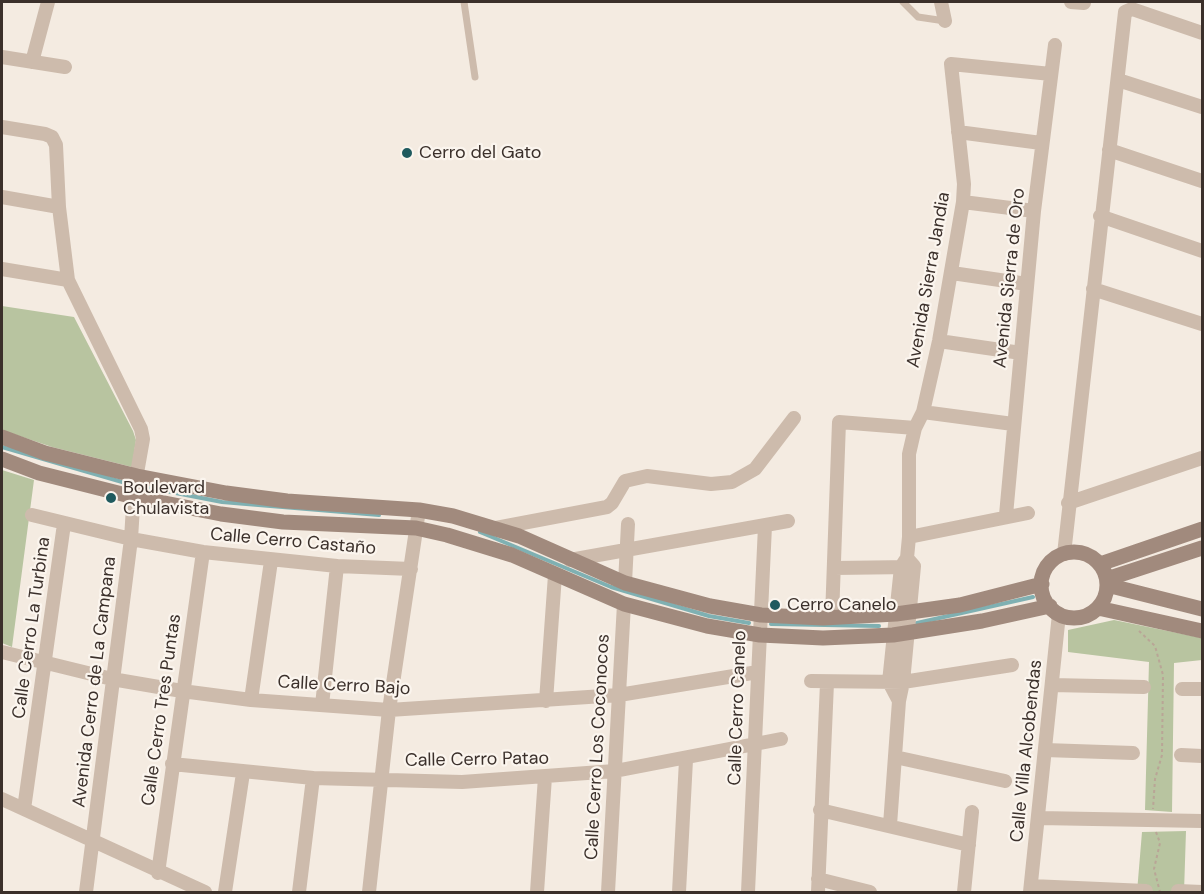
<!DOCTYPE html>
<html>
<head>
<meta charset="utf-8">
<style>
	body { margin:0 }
	#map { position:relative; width:1204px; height:894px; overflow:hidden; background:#f4ebe1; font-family:"DM Sans",sans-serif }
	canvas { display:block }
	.frame { position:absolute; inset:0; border:3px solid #3b302b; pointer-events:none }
</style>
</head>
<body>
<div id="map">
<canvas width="1204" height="894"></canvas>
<div class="frame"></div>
</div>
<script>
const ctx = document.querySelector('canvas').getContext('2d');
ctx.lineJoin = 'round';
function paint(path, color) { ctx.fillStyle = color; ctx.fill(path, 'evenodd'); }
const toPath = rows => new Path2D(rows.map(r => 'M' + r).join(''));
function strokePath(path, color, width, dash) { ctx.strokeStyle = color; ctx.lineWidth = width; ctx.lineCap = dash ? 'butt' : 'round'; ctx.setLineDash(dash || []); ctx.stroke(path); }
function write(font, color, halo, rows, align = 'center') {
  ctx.font = font + ' "DM Sans",sans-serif'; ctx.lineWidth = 4.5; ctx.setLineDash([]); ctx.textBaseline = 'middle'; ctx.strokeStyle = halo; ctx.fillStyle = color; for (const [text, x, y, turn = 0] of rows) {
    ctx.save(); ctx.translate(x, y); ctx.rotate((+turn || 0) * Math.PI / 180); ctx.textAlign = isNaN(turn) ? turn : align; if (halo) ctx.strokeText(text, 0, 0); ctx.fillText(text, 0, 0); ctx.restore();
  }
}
paint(toPath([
	[2,306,74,317,133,431,136,440,132,467,52,447,2,430],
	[2,470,34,480,12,647,2,643],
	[1114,620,1202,638,1202,660,1174,663,1172,812,1145,810,1149,662,1068,652,1068,630],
	[1186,831,1184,892,1137,892,1142,832]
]), '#b8c4a0');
strokePath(toPath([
	[2,447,129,484],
	[150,488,222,502,379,515],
	[480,532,611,587,709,616,749,623],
	[917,623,1033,597],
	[771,624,879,626]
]), '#7fb0b2', 4);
strokePath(toPath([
	[1139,631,1155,646,1163,675,1162,755,1155,779,1153,809],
	[1156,832,1160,843,1154,869,1160,892]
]), '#b9a596', 2, [3, 3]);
strokePath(toPath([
	[464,2,475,77],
	[903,2,918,17,945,21]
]), '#cdbbac', 7);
strokePath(toPath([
	[941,2,945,21],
	[1071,2,1084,3],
	[2,57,65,67],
	[32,62,48,2],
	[1118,80,1202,107],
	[2,127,45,134,52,137,56,145,59,207,68,280,141,429,143,439,134,490,131,539,86,892],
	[958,132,1041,143],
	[1109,150,1202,181],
	[2,197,59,207],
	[963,202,1034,211],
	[1100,216,1202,251],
	[2,269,68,280],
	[952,273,1027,284],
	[1093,289,1202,324],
	[939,341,1021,353],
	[923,412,1013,424],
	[1068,503,1202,458],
	[32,515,131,539,203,552,337,566,411,569],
	[1006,515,1034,211,1055,45],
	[496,528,607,507,612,503,625,481,647,476,711,484,732,482,755,469,794,418],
	[909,537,1028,513],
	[1064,554,1125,12,1132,9,1202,33],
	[570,560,788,521],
	[834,568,910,567],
	[625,583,628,524],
	[832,617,839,422,915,428],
	[2,652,112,679,182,691,251,700,389,710,619,695,758,672],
	[811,681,903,682,1012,665],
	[1052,685,1144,687],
	[1182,689,1202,689],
	[251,700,271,561],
	[546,701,555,575],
	[899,701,889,682,901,567,907,558,909,537,909,454,915,428,923,412,939,341,963,202,964,184,951,64,1051,74],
	[322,705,337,566],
	[1045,750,1133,753],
	[1181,755,1202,756],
	[895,757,1005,781],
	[172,764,313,778,462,782,615,771,781,739],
	[2,799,205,892],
	[24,809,64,524],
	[820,810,969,845],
	[1039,818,1202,821],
	[890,825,899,701,903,682,914,566,907,558],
	[158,873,203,552],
	[818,879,870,892],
	[1031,886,1146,891],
	[1178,891,1202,892],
	[225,892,243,773],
	[299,892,313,778],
	[369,892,389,710,419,510],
	[537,892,545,777],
	[608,892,624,604],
	[679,892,686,760],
	[748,892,765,526],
	[818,892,827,683],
	[964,892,972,812],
	[1030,892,1059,614]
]), '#cdbbac', 14);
strokePath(toPath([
	[2,437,45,453,137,476,226,493,287,501,419,510,453,516,519,536,625,583,710,606,761,615,823,618,896,614,960,605,1042,584],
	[2,459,39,473,134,497,221,514,283,522,416,528,447,535,512,555,624,604,707,626,760,635,823,638,893,635,982,621,1050,606],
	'1041 585a33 33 0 1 1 66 0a33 33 0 1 1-66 0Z',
	[1100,564,1202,529],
	[1107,579,1202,548],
	[1107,585,1202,609],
	[1098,608,1202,631]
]), '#a18a7d', 15);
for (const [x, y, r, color] of [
	[407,153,6,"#1f5a5e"],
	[111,498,6,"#1f5a5e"],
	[775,605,6,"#1f5a5e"]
]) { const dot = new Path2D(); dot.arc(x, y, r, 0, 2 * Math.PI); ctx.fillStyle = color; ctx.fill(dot); strokePath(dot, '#fbf5ee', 2); }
write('18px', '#3b302b', '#fbf5ee', [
	["Cerro del Gato",419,153],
	["Boulevard",123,488],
	["Chulavista",123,509],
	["Cerro Canelo",787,605]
], 'left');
write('18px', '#3b302b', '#fbf5ee', [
	["Avenida Sierra de Oro",1010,278,-84],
	["Avenida Sierra Jandia",929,280,-80],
	["Calle Cerro Castaño",293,542,5],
	["Calle Cerro La Turbina",32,628,-82],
	["Avenida Cerro de La Campana",95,682,-83],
	["Calle Cerro Bajo",344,686,3],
	["Calle Cerro Canelo",738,708,-88],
	["Calle Cerro Tres Puntas",162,710,-82],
	["Calle Cerro Los Coconocos",598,747,-87],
	["Calle Villa Alcobendas",1027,751,-84],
	["Calle Cerro Patao",477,760,-1]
]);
</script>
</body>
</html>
